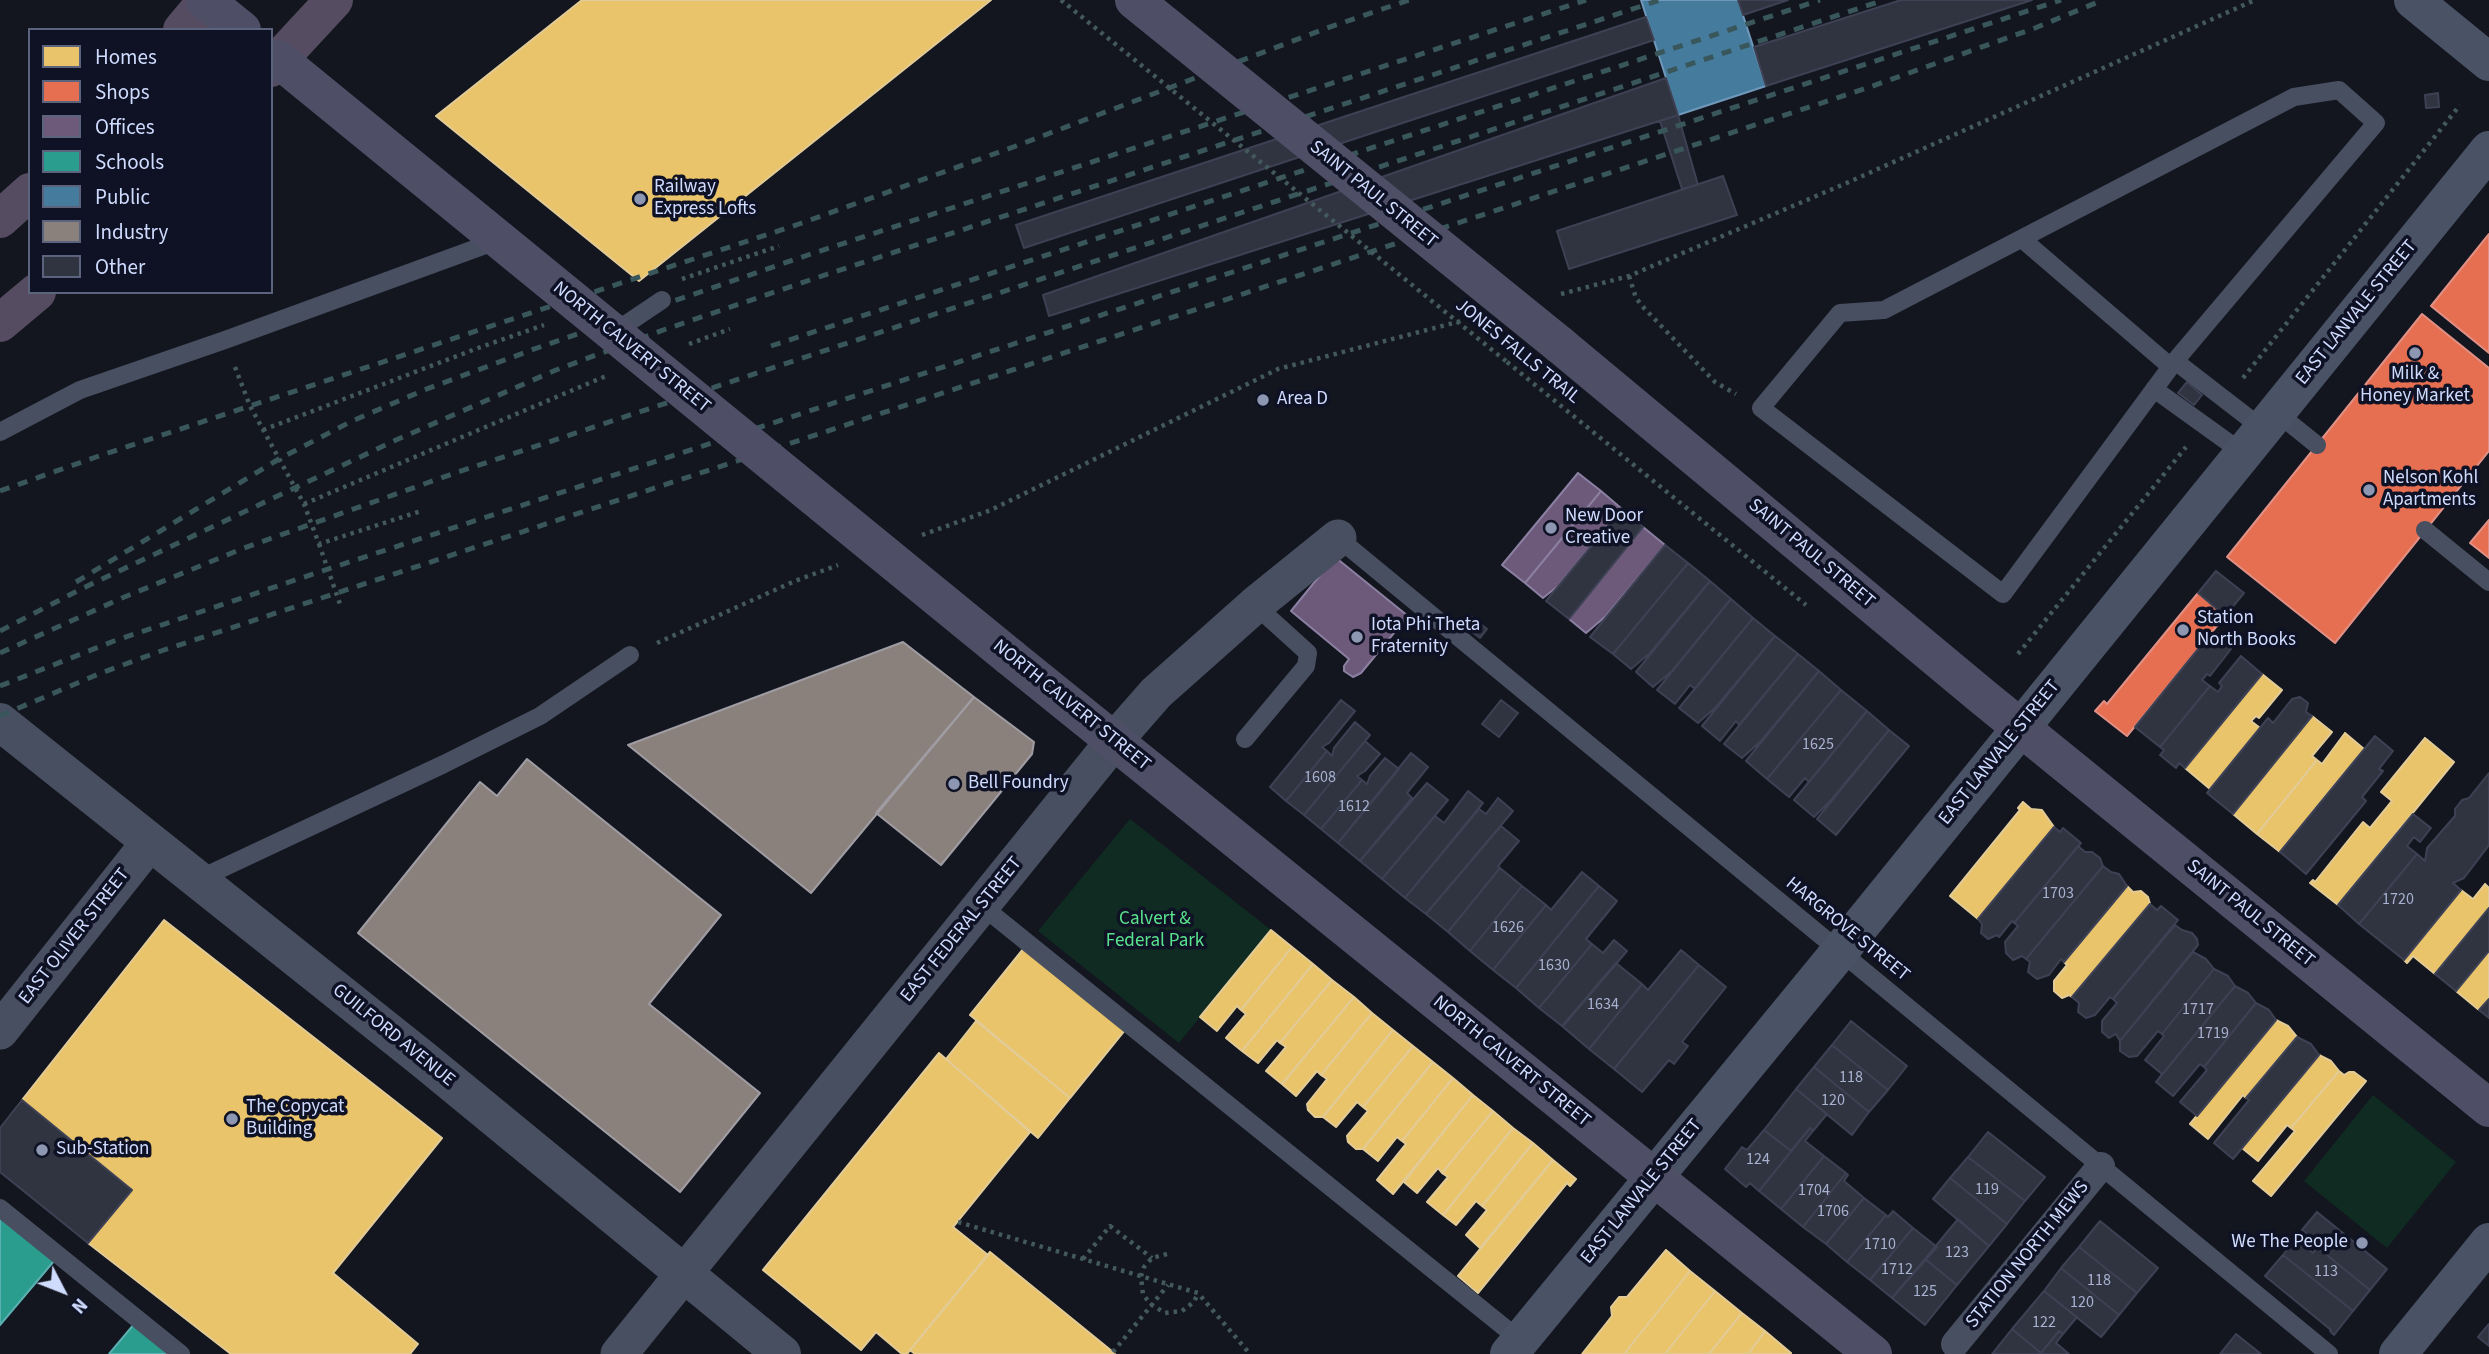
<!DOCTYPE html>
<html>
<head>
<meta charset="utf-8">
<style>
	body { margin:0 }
	#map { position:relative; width:2489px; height:1354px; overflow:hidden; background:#13161f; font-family:"Source Sans 3",sans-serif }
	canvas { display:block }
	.legend { position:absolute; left:28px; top:28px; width:245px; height:266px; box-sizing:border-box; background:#0e1224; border:2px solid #5c637c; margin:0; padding:9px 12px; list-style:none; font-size:21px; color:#d0dcff }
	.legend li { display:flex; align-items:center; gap:14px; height:35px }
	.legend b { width:35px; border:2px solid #5c637c }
	.north { position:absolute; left:28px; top:1256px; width:70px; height:70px; -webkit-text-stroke:5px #0e1224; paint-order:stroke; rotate:132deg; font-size:19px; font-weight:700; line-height:28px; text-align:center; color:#d0dcff }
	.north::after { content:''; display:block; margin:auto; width:24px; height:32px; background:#d0dcff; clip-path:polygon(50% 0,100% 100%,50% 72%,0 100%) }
</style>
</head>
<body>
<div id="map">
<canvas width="2489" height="1354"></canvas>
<ul class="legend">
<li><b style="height:19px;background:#e9c46a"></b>Homes</li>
<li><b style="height:19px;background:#e76f51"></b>Shops</li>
<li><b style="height:19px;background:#6d597a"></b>Offices</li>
<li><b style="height:19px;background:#2a9d8f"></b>Schools</li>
<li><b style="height:19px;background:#457b9d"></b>Public</li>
<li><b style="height:19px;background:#8a817c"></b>Industry</li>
<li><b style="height:19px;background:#303441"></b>Other</li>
</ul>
<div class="north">N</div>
</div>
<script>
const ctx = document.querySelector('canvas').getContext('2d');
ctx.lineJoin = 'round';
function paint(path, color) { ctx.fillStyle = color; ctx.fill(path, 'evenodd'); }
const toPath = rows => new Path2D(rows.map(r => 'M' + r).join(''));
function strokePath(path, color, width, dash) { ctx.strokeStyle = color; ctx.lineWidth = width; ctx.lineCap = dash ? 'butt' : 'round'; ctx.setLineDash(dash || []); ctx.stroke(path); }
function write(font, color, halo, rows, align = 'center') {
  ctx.font = font + ' "Source Sans 3",sans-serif'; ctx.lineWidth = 7; ctx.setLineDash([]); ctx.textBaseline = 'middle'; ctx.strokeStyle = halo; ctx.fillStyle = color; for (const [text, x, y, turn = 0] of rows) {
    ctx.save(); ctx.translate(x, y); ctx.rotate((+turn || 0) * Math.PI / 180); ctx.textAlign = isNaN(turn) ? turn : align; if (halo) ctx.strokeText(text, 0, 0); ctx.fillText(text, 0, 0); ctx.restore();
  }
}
paint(toPath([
	[1130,819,1271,930,1179,1043,1038,931],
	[2373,1095,2456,1162,2387,1248,2304,1181]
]), '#102b22');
const homes = toPath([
	[582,0,991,0,639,281,436,116,582,0],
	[2262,674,2282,690,2259,718,2256,716,2251,721,2260,728,2210,789,2185,768,2262,674],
	[2312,716,2332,732,2312,756,2317,760,2257,834,2233,814,2312,716],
	[2345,733,2364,749,2280,852,2257,834,2317,760,2322,764,2345,733],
	[2425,738,2454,762,2338,905,2310,883,2313,880,2315,882,2363,822,2370,828,2392,801,2381,792,2425,738],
	[2023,802,2031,809,2042,810,2054,827,1978,919,1950,896,2020,810,2018,808,2023,802],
	[2485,884,2489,888,2489,908,2435,974,2413,956,2407,963,2404,960,2461,890,2473,899,2485,884],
	[2127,886,2133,892,2141,891,2148,897,2150,904,2072,997,2069,995,2062,998,2054,991,2054,981,2067,965,2064,962,2127,886],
	[164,920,442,1138,333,1273,418,1344,410,1354,231,1354,88,1243,132,1190,22,1100,164,920],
	[1271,930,1292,947,1241,1010,1237,1006,1217,1031,1200,1017,1271,930],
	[1292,947,1313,964,1242,1051,1226,1038,1246,1014,1241,1010,1292,947],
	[1024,948,1125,1030,1070,1098,970,1015,1024,948],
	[2489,951,2489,999,2479,1010,2456,991,2489,951],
	[1313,964,1332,980,1280,1043,1277,1040,1258,1063,1242,1051,1313,964],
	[1332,980,1354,997,1282,1084,1266,1071,1286,1047,1280,1043,1332,980],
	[1354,997,1372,1013,1321,1075,1317,1071,1296,1096,1282,1084,1354,997],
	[1372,1013,1393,1030,1323,1117,1315,1117,1308,1110,1307,1104,1327,1079,1321,1075,1372,1013],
	[2276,1020,2288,1026,2297,1037,2246,1098,2243,1095,2208,1139,2190,1124,2276,1020],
	[976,1021,1070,1098,1038,1138,946,1059,976,1021],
	[1393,1030,1413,1046,1363,1107,1357,1102,1336,1127,1323,1117,1393,1030],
	[1413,1046,1433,1062,1363,1149,1356,1149,1348,1142,1347,1136,1368,1111,1363,1107,1413,1046],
	[939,1053,1030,1132,953,1227,988,1255,907,1354,902,1354,876,1332,861,1350,763,1270,939,1053],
	[2319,1055,2331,1061,2339,1071,2291,1128,2287,1125,2258,1161,2242,1148,2319,1055],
	[1433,1062,1453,1078,1402,1141,1397,1137,1378,1161,1363,1149,1433,1062],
	[2339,1071,2344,1075,2349,1072,2354,1072,2366,1081,2271,1196,2253,1181,2295,1131,2291,1128,2339,1071],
	[1453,1078,1473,1095,1393,1194,1377,1180,1406,1144,1402,1141,1453,1078],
	[1473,1095,1493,1111,1442,1173,1438,1168,1417,1193,1404,1182,1473,1095],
	[1493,1111,1513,1128,1443,1215,1427,1202,1448,1177,1442,1173,1493,1111],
	[1513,1128,1533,1143,1482,1206,1476,1201,1456,1225,1443,1215,1513,1128],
	[1533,1143,1553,1160,1480,1248,1466,1235,1487,1210,1482,1206,1533,1143],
	[1553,1160,1576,1179,1570,1186,1567,1183,1478,1293,1458,1276,1553,1160],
	[1666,1250,1690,1271,1624,1354,1582,1354,1612,1316,1611,1307,1619,1297,1627,1297,1666,1250],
	[990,1252,1113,1352,1115,1354,915,1354,910,1350,990,1252],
	[1690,1271,1715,1291,1665,1354,1624,1354,1690,1271],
	[1715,1291,1742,1313,1709,1354,1665,1354,1715,1291],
	[1742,1313,1765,1331,1748,1354,1709,1354,1742,1313],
	[1765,1331,1791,1353,1791,1354,1748,1354,1765,1331]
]);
paint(homes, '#e9c46a');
strokePath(homes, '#e2cb97', 2);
const shops = toPath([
	[2489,234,2489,353,2431,306,2489,234],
	[2422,314,2489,368,2489,451,2335,643,2227,557,2422,314],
	[2489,520,2489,558,2470,543,2489,520],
	[2198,593,2225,616,2127,736,2095,711,2104,701,2107,704,2198,593]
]);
paint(shops, '#e76f51');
strokePath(shops, '#e09085', 2);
const offices = toPath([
	[1578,473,1601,491,1525,583,1502,565,1578,473],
	[1601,491,1622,509,1558,586,1543,598,1525,583,1601,491],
	[1643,527,1665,545,1606,616,1586,633,1569,619,1643,527],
	[1335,557,1408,616,1361,673,1353,677,1344,671,1344,666,1349,659,1291,611,1335,557]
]);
paint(offices, '#6d597a');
strokePath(offices, '#8b80a2', 2);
const schools = toPath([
	[0,1216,54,1261,0,1325,0,1216],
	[135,1323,173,1354,109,1354,135,1323]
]);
paint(schools, '#2a9d8f');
strokePath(schools, '#5cb0b1', 2);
const public = toPath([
	[1641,0,1738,0,1766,86,1678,115,1641,0]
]);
paint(public, '#457b9d');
strokePath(public, '#6f98ba', 2);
const industry = toPath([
	[903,642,974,697,811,893,628,745,903,642],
	[974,697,1034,742,1032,754,941,865,876,813,974,697],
	[527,759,721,915,649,1004,760,1093,680,1192,358,933,480,782,497,796,527,759]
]);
paint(industry, '#8a817c');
strokePath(industry, '#9f9ca3', 2);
const building = toPath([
	[1738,0,1788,0,1743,15,1738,0],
	[1901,0,2032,0,1766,86,1754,47,1901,0],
	[1646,17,1654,40,1024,248,1016,225,1646,17],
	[1666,78,1678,115,1049,316,1043,295,1666,78],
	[2438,93,2439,107,2426,108,2425,95,2438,93],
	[1678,115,1698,185,1682,189,1660,121,1678,115],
	[1723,176,1737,215,1569,269,1557,231,1723,176],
	[2187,382,2202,395,2194,405,2178,393,2187,382],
	[1622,509,1643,527,1569,619,1546,601,1622,509],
	[1665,545,1688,563,1613,654,1590,637,1665,545],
	[1688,563,1710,581,1650,653,1631,669,1613,654,1688,563],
	[2216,571,2244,593,2225,616,2198,593,2216,571],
	[1710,581,1731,599,1672,671,1653,687,1636,672,1710,581],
	[1731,599,1753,618,1695,689,1690,685,1675,704,1657,690,1731,599],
	[1469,615,1487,629,1480,638,1462,624,1469,615],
	[1753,618,1775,636,1716,707,1698,723,1679,708,1753,618],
	[2211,633,2222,633,2231,640,2231,649,2210,676,2207,674,2202,680,2210,686,2160,747,2135,727,2211,633],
	[1775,636,1798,654,1739,725,1736,721,1720,741,1702,726,1775,636],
	[1798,654,1819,671,1761,741,1742,758,1724,744,1798,654],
	[2241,656,2262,674,2185,768,2179,763,2176,768,2160,755,2164,750,2160,747,2210,686,2218,692,2222,686,2219,683,2241,656],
	[1819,671,1841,690,1767,779,1746,761,1819,671],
	[1841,690,1867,711,1809,782,1805,778,1789,797,1767,779,1841,690],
	[2300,697,2308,703,2306,712,2312,716,2233,814,2207,793,2268,718,2273,723,2292,699,2300,697],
	[1341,700,1355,711,1329,743,1322,747,1327,751,1286,801,1270,787,1341,700],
	[1501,700,1518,713,1499,737,1482,724,1501,700],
	[1867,711,1889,730,1832,799,1814,817,1794,800,1867,711],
	[1355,722,1370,735,1304,815,1286,801,1327,751,1332,756,1334,748,1355,722],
	[1889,730,1909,746,1836,835,1817,819,1889,730],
	[2375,736,2393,751,2379,769,2383,771,2362,797,2366,801,2306,874,2280,852,2375,736],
	[1365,741,1380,754,1365,771,1357,776,1362,780,1321,829,1304,815,1365,741],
	[1411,753,1428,767,1407,793,1412,798,1360,861,1338,843,1411,753],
	[1385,758,1399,769,1338,843,1321,829,1362,780,1367,784,1370,776,1385,758],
	[2489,773,2489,845,2464,878,2453,883,2461,890,2404,960,2359,924,2417,854,2425,861,2427,848,2455,816,2455,809,2462,800,2469,798,2489,773],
	[1427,783,1448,800,1382,879,1360,861,1427,783],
	[1468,791,1483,803,1405,898,1382,879,1435,816,1444,823,1468,791],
	[1498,798,1513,811,1426,914,1405,898,1479,809,1486,814,1498,798],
	[2413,814,2431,828,2420,842,2414,837,2407,846,2417,854,2359,924,2338,905,2413,814],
	[1501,826,1519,841,1498,866,1500,868,1448,932,1426,914,1501,826],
	[2054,827,2060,832,2063,828,2081,843,2014,923,2012,921,1999,937,1997,935,1988,939,1981,933,1982,924,1978,919,2054,827],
	[2078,846,2085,852,2092,852,2100,858,2103,866,2026,959,2022,956,2013,960,2006,953,2005,942,2018,926,2014,923,2078,846],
	[2103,866,2111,872,2119,874,2127,886,2064,962,2061,959,2049,975,2037,979,2028,972,2030,962,2026,959,2103,866],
	[1500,868,1522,886,1470,951,1448,932,1500,868],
	[1582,872,1599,886,1516,988,1493,970,1546,905,1551,910,1582,872],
	[1522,886,1546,905,1493,970,1470,951,1522,886],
	[1599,886,1617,901,1586,939,1592,944,1539,1008,1516,988,1599,886],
	[2150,904,2157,910,2161,906,2178,920,2113,999,2110,997,2095,1015,2086,1018,2078,1012,2079,1003,2072,997,2150,904],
	[2489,908,2489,951,2456,991,2435,974,2489,908],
	[2175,925,2182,930,2192,933,2197,939,2198,945,2120,1041,2116,1034,2109,1038,2102,1032,2102,1021,2117,1003,2113,999,2175,925],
	[1614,940,1627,951,1564,1025,1562,1026,1539,1008,1592,944,1603,953,1614,940],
	[1681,950,1699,965,1614,1069,1589,1049,1642,984,1648,990,1681,950],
	[2193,952,2206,959,2214,969,2162,1034,2158,1031,2137,1056,2129,1057,2120,1051,2120,1041,2193,952],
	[1616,963,1642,984,1589,1049,1562,1026,1616,963],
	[1699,965,1726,987,1682,1042,1688,1046,1674,1064,1669,1060,1642,1092,1614,1069,1699,965],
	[2214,969,2228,976,2235,986,2156,1082,2162,1074,2145,1060,2164,1036,2162,1034,2214,969],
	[2235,986,2248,993,2256,1003,2204,1067,2200,1064,2173,1096,2156,1082,2235,986],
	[2489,999,2489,1018,2479,1010,2489,999],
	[2256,1003,2269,1010,2276,1020,2197,1116,2180,1102,2207,1070,2204,1067,2256,1003],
	[1851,1021,1907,1066,1888,1090,1832,1045,1851,1021],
	[2297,1037,2311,1044,2319,1055,2233,1159,2214,1143,2249,1100,2246,1098,2297,1037],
	[1832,1045,1888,1090,1869,1112,1814,1067,1832,1045],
	[1814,1067,1869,1112,1852,1135,1796,1089,1814,1067],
	[1796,1089,1827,1114,1813,1131,1810,1128,1791,1151,1764,1130,1796,1089],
	[22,1100,132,1190,88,1243,0,1172,0,1128,22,1100],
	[1810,1128,1813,1131,1805,1141,1824,1156,1781,1209,1759,1191,1810,1128],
	[1764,1130,1791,1151,1759,1191,1750,1183,1746,1187,1725,1169,1742,1147,1747,1150,1764,1130],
	[1988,1132,2045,1177,2025,1201,1968,1157,1988,1132],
	[1824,1156,1846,1173,1803,1227,1781,1209,1824,1156],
	[1968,1157,2025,1201,2007,1224,1950,1178,1968,1157],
	[1846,1173,1848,1175,1844,1181,1864,1198,1826,1244,1803,1227,1846,1173],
	[1950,1178,2007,1224,1989,1246,1933,1199,1950,1178],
	[1864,1198,1886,1215,1847,1262,1826,1244,1864,1198],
	[1893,1211,1913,1228,1870,1280,1847,1262,1886,1215,1888,1217,1893,1211],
	[2317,1212,2387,1269,2370,1290,2317,1247,2320,1245,2302,1230,2317,1212],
	[1958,1219,1989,1246,1957,1285,1925,1259,1958,1219],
	[2100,1221,2158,1268,2137,1293,2079,1247,2100,1221],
	[1913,1228,1937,1247,1892,1298,1870,1280,1913,1228],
	[2295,1239,2313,1253,2317,1247,2370,1290,2353,1311,2283,1255,2295,1239],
	[2079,1247,2137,1293,2119,1315,2061,1268,2079,1247],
	[2283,1255,2353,1311,2334,1335,2330,1331,2331,1330,2265,1276,2283,1255],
	[1925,1259,1957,1285,1925,1325,1892,1298,1925,1259],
	[2061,1268,2119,1315,2101,1337,2044,1291,2061,1268],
	[2044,1291,2077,1317,2063,1334,2059,1331,2041,1353,2012,1329,2044,1291],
	[2489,1324,2489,1346,2478,1337,2489,1324],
	[2012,1329,2041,1353,2040,1354,1992,1354,2012,1329],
	[2059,1331,2063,1334,2056,1343,2069,1354,2040,1354,2059,1331],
	[2236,1334,2261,1354,2220,1354,2236,1334]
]);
paint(building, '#303441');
strokePath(building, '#3d4153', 2);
strokePath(toPath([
	[1629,276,1636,298,1644,308,1715,382,1736,394],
	[682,279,779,246],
	[1561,294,1629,276,1849,182,2255,0],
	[689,344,730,329],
	[1507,362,1806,605],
	[235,367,250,406,304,504,319,544,421,511],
	[2243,378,2460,105],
	[263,430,478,348,544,325],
	[304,504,606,376],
	[922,535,991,510,1278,369,1465,320],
	[319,544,340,604],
	[657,643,795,581,838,565],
	[2018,654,2186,447],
	[958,1222,1198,1293,1250,1354],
	[1167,1254,1152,1258,1144,1267,1141,1276,1143,1295,1152,1305,1165,1313,1182,1311,1194,1302,1198,1293],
	[1083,1259,1110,1226,1152,1258],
	[1113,1352,1168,1285]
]), '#43595c', 4.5, [3.5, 5]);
strokePath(toPath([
	[2339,90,2376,123,2175,361,2003,594,1761,408,1840,313,1884,310,2294,97,2339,90],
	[2022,239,2171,367],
	[2175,361,2263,429],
	[2154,389,2243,453],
	[2276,412,2317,445],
	[0,432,80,390,225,340,499,240],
	[2425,530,2489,582],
	[1338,538,2329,1354],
	[1245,739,1306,666,1308,653,1255,605],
	[197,880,444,764,540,716,630,655],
	[982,906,1520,1340],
	[0,1208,181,1354]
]), '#474f60', 18);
strokePath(toPath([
	[1955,1344,2101,1166]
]), '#474f60', 28);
strokePath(toPath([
	[0,1031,150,842],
	[619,1354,1114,741,1156,693,1255,605,1338,538]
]), '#474f60', 37);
strokePath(toPath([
	[0,722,424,1060,782,1354]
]), '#474f60', 38);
strokePath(toPath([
	[2413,0,2489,62],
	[1509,1354,1840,951,2489,150],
	[2398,1354,2489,1242]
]), '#4a5366', 38);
strokePath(toPath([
	[1560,345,1983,697,2489,1108],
	[1010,657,1873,1354]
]), '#4e4f67', 38);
strokePath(toPath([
	[182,30,207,0],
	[271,68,334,0],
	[0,219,30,192],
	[0,323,37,292]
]), '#564c62', 38);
strokePath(toPath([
	[771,346,1820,0],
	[0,491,96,457,799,224,1016,146,1327,28,1409,0],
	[76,582,279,459,352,421,424,390,537,348,808,255,1586,0],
	[0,631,81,589,396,440,556,370,666,329,819,277,1660,0],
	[0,653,122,598,244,548,455,473,1884,0],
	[0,686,114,641,328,569,2061,0],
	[0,716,101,673,161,651,1867,88,2035,28,2103,0]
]), '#39575b', 5, [10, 9]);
strokePath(toPath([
	[1061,0,1507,362]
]), '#43595c', 4.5, [3.5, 5]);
strokePath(toPath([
	[613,333,662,300]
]), '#474f60', 18);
strokePath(toPath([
	[205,0,242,30],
	[1134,0,1560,345],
	[278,59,1010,657]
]), '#4e4f67', 38);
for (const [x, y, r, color] of [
	[640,199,7,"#8e97b1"],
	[2415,353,7,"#8e97b1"],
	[1263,400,7,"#8e97b1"],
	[2369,490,7,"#8e97b1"],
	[1551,528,7,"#8e97b1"],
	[2183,630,7,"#8e97b1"],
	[1357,637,7,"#8e97b1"],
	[954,784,7,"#8e97b1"],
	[232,1119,7,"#8e97b1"],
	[42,1150,7,"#8e97b1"],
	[2362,1243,7,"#8e97b1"]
]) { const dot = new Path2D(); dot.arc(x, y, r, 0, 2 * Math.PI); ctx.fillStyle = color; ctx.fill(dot); strokePath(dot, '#0e1224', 2.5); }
write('16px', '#a8b2d0', null, [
	["1625",1818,745],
	["1608",1320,778],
	["1612",1354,807],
	["1703",2058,894],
	["1720",2398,900],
	["1626",1508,928],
	["1630",1554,966],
	["1634",1603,1005],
	["1717",2198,1010],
	["1719",2213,1034],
	["118",1851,1078],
	["120",1833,1101],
	["124",1758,1160],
	["119",1987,1190],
	["1704",1814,1191],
	["1706",1833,1212],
	["1710",1880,1245],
	["123",1957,1253],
	["1712",1897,1270],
	["113",2326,1272],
	["118",2099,1281],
	["125",1925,1292],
	["120",2082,1303],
	["122",2044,1323]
]);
write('19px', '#d0dcff', '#0e1224', [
	["Railway",654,188],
	["Express Lofts",654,210],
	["Milk &",2415,375,"center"],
	["Honey Market",2415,397,"center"],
	["Area D",1277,400],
	["Nelson Kohl",2383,479],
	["Apartments",2383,501],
	["New Door",1565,517],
	["Creative",1565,539],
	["Station",2197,619],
	["North Books",2197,641],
	["Iota Phi Theta",1371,626],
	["Fraternity",1371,648],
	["Bell Foundry",968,784],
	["The Copycat",246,1108],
	["Building",246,1130],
	["Sub-Station",56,1150],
	["We The People",2348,1243,"right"]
], 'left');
write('19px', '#d0dcff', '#0e1224', [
	["SAINT PAUL STREET",1373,195,39],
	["EAST LANVALE STREET",2357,313,-51],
	["NORTH CALVERT STREET",631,348,39],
	["JONES FALLS TRAIL",1517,352,39],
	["SAINT PAUL STREET",1811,554,40],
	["NORTH CALVERT STREET",1071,706,39],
	["EAST LANVALE STREET",2000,753,-51],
	["SAINT PAUL STREET",2250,914,39],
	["EAST FEDERAL STREET",962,930,-51],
	["HARGROVE STREET",1847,930,39],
	["EAST OLIVER STREET",75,937,-52],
	["GUILFORD AVENUE",393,1036,39],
	["NORTH CALVERT STREET",1511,1062,39],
	["EAST LANVALE STREET",1642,1192,-51],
	["STATION NORTH MEWS",2028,1255,-51]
]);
write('19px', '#59e28d', '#0e1224', [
	["Calvert &",1155,920],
	["Federal Park",1155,942]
]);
</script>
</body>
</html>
